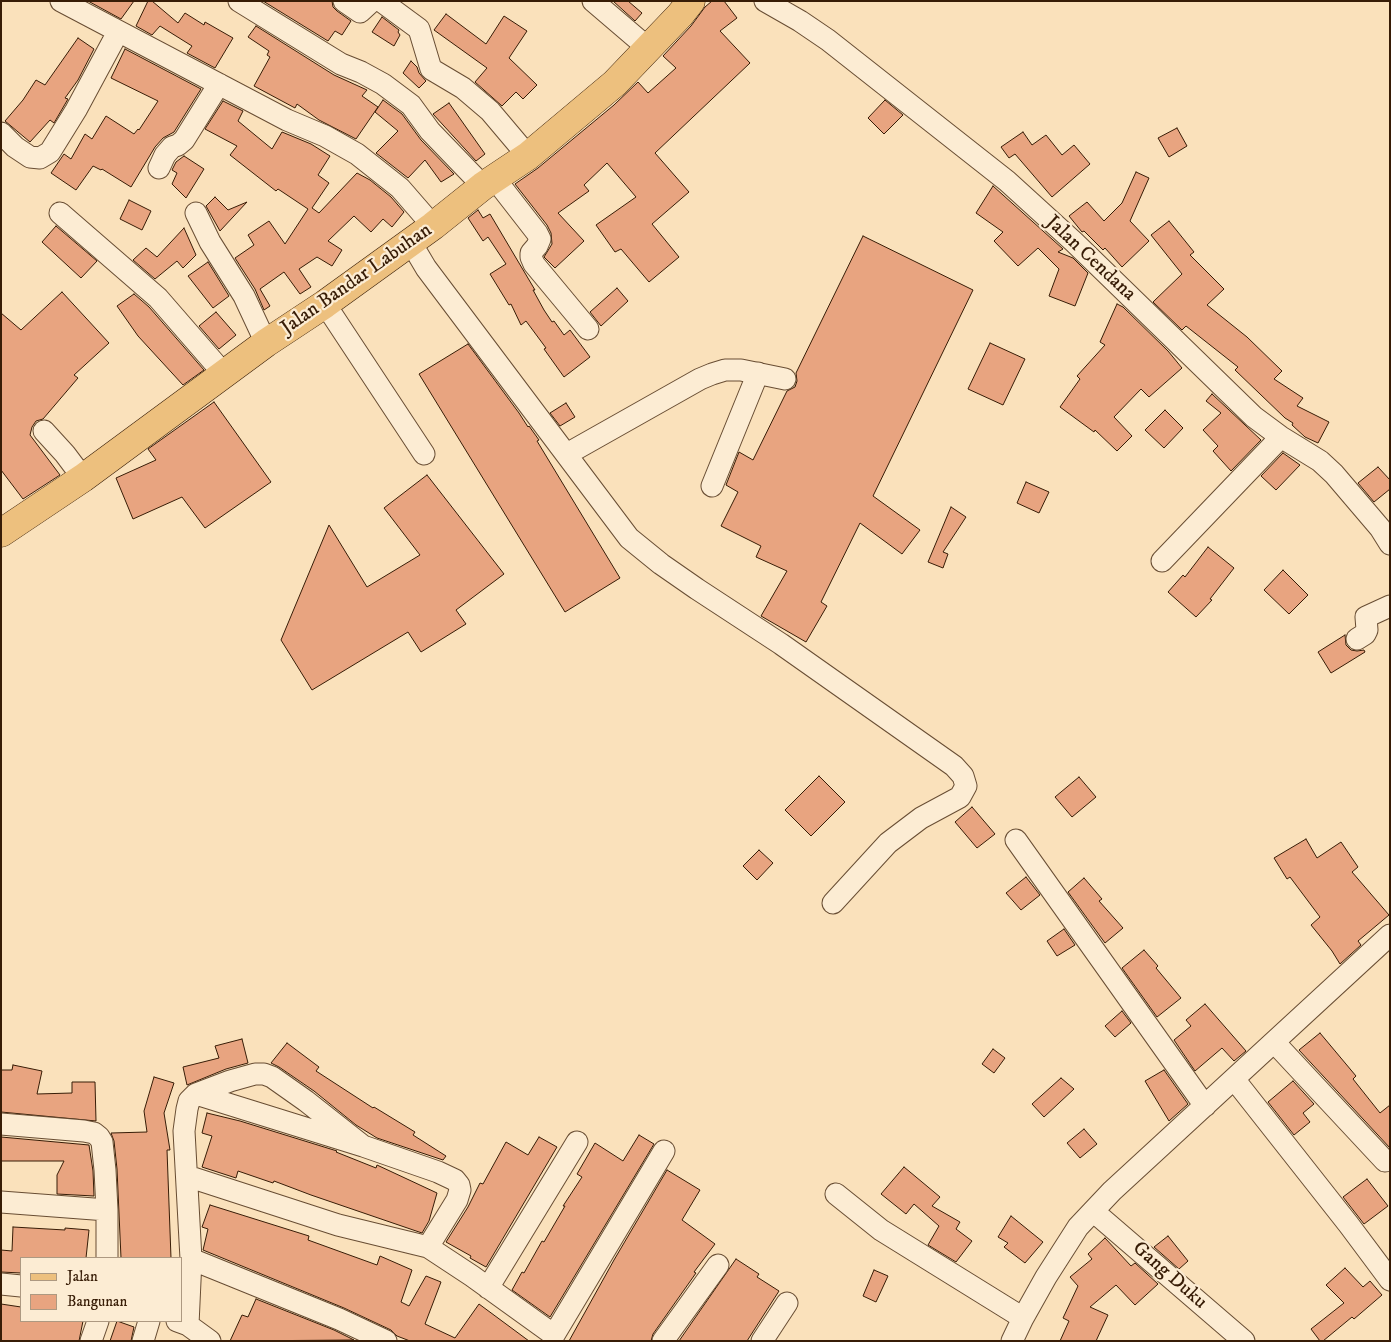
<!DOCTYPE html>
<html>
<head>
<meta charset="utf-8">
<style>
	body { margin:0 }
	#map { position:relative; width:1391px; height:1342px; overflow:hidden; background:#fae1bb; font-family:"IM FELL DW Pica",serif }
	canvas { display:block }
	.frame { position:absolute; inset:0; border:2px solid #371c06; pointer-events:none }
	.legend { position:absolute; left:20px; top:1257px; width:162px; height:65px; box-sizing:border-box; background:#fcecd3; border:1px solid #ad9981; margin:0; padding:6px 9px; list-style:none; font-size:15px; color:#371c06 }
	.legend li { display:flex; align-items:center; gap:10px; height:25px }
	.legend b { width:25px; border:1px solid #ad9981 }
</style>
</head>
<body>
<div id="map">
<canvas width="1391" height="1342"></canvas>
<div class="frame"></div>
<ul class="legend">
<li><b style="height:6px;background:#edc07e"></b>Jalan</li>
<li><b style="height:14px;background:#e8a480"></b>Bangunan</li>
</ul>
</div>
<script>
const ctx = document.querySelector('canvas').getContext('2d');
ctx.lineJoin = 'round';
function paint(path, color) { ctx.fillStyle = color; ctx.fill(path, 'evenodd'); }
const toPath = rows => new Path2D(rows.map(r => 'M' + r).join(''));
function strokePath(path, color, width, dash) { ctx.strokeStyle = color; ctx.lineWidth = width; ctx.lineCap = dash ? 'butt' : 'round'; ctx.setLineDash(dash || []); ctx.stroke(path); }
function write(font, color, halo, rows, align = 'center') {
  ctx.font = font + ' "IM FELL DW Pica",serif'; ctx.lineWidth = 4.5; ctx.setLineDash([]); ctx.textBaseline = 'middle'; ctx.strokeStyle = halo; ctx.fillStyle = color; for (const [text, x, y, turn = 0] of rows) {
    ctx.save(); ctx.translate(x, y); ctx.rotate((+turn || 0) * Math.PI / 180); ctx.textAlign = isNaN(turn) ? turn : align; if (halo) ctx.strokeText(text, 0, 0); ctx.fillText(text, 0, 0); ctx.restore();
  }
}
const building = toPath([
	[88,1,134,1,121,19,88,1],
	[148,1,152,1,178,23,185,13,204,25,205,22,233,38,215,68,187,53,192,46,160,26,152,35,136,26,148,1],
	[263,1,332,1,333,7,337,11,351,21,342,35,335,31,328,41,263,1],
	[613,1,628,1,642,13,635,21,613,1],
	[712,1,724,1,737,18,720,31,750,63,655,153,689,192,652,224,679,257,649,282,621,249,615,252,596,225,636,197,607,163,584,185,589,191,558,213,584,241,555,268,544,257,552,244,551,233,547,225,515,184,538,168,614,105,638,82,648,93,676,68,663,56,691,26,705,7,712,1],
	[446,14,486,44,504,16,527,31,509,58,537,85,523,99,516,92,502,106,475,82,487,68,434,30,446,14],
	[382,17,399,30,398,32,400,35,394,46,372,32,382,17],
	[256,26,334,75,367,90,362,96,378,107,356,139,319,120,297,104,295,108,254,86,270,57,267,55,269,51,248,37,256,26],
	[78,38,94,49,78,80,65,98,68,99,54,123,50,120,30,142,5,121,23,100,36,80,45,85,78,38],
	[125,49,201,89,174,132,163,138,155,147,131,187,102,169,101,170,93,166,76,190,51,173,64,154,71,159,85,134,92,139,106,116,134,134,138,129,139,130,158,101,111,78,125,49],
	[411,61,417,67,419,73,426,81,419,88,403,73,411,61],
	[383,100,402,114,421,140,454,174,441,182,425,160,408,178,376,153,398,131,375,112,383,100],
	[885,100,903,115,884,134,868,118,885,100],
	[223,101,243,111,238,121,272,149,282,132,311,144,330,156,318,175,329,183,312,208,319,213,357,173,370,180,391,197,404,212,392,227,383,219,371,232,354,216,328,241,342,250,332,266,317,257,299,269,311,287,300,294,284,272,260,289,270,306,264,310,255,289,235,258,254,245,248,235,269,221,285,244,308,209,278,189,276,191,230,155,237,146,205,129,223,101],
	[449,103,485,154,476,161,433,114,449,103],
	[1177,128,1187,146,1169,157,1158,138,1177,128],
	[1023,132,1032,145,1046,135,1062,155,1074,145,1090,164,1052,197,1015,154,1009,158,1001,147,1023,132],
	[184,156,204,169,186,198,172,184,177,173,172,170,176,162,184,156],
	[1136,172,1149,178,1130,221,1149,241,1122,267,1105,248,1103,250,1084,231,1082,232,1069,216,1087,202,1104,221,1122,203,1136,172],
	[993,186,1063,249,1058,252,1073,258,1088,273,1075,306,1049,296,1059,269,1038,248,1018,266,994,241,1003,232,976,213,993,186],
	[215,197,228,210,247,202,220,231,206,206,215,197],
	[129,200,151,211,142,230,120,219,129,200],
	[478,210,483,218,490,214,535,290,533,290,544,310,552,322,554,321,564,335,570,330,590,357,564,377,544,349,546,348,526,321,521,325,511,304,509,305,490,274,506,264,488,237,483,241,468,218,478,210],
	[1169,221,1194,252,1190,255,1224,289,1207,305,1247,337,1282,371,1274,379,1303,398,1297,406,1329,422,1318,443,1305,437,1292,425,1293,423,1285,418,1235,370,1238,367,1186,326,1182,330,1153,302,1182,274,1151,235,1169,221],
	[56,226,97,261,81,278,42,242,56,226],
	[184,228,196,255,183,268,177,261,155,279,133,260,146,248,157,257,184,228],
	[863,236,973,290,873,496,920,530,902,554,860,523,821,602,827,606,806,642,761,616,787,571,756,557,761,546,721,526,738,492,726,485,739,452,753,460,787,391,795,387,797,381,796,373,863,236],
	[208,262,229,296,213,308,188,276,208,262],
	[617,288,628,301,601,326,590,312,617,288],
	[62,292,109,343,74,375,78,378,43,419,36,421,32,427,30,435,60,475,23,499,1,470,1,313,21,330,62,292],
	[134,294,149,307,204,370,183,385,138,336,117,306,134,294],
	[1117,304,1123,307,1168,351,1182,368,1149,397,1141,389,1114,417,1132,436,1117,451,1095,430,1094,432,1060,407,1080,379,1077,376,1105,345,1100,342,1117,304],
	[216,312,236,335,219,349,199,326,216,312],
	[990,343,1025,359,1003,405,968,389,990,343],
	[468,344,519,413,528,427,529,426,539,440,537,441,620,578,565,612,419,374,468,344],
	[1212,394,1261,440,1231,471,1213,451,1218,446,1203,430,1221,413,1206,401,1212,394],
	[214,402,271,482,205,528,182,497,133,519,116,478,156,460,148,449,214,402],
	[566,403,575,417,560,426,550,413,566,403],
	[1165,410,1183,428,1164,448,1145,430,1165,410],
	[1283,453,1300,465,1276,490,1261,476,1283,453],
	[1378,467,1390,480,1390,489,1374,502,1358,483,1378,467],
	[427,475,504,574,456,610,466,624,421,652,408,632,312,690,281,640,329,525,367,587,420,555,384,508,427,475],
	[1026,482,1049,492,1039,513,1017,503,1026,482],
	[951,507,966,517,943,552,948,554,943,568,928,562,951,507],
	[1208,547,1234,568,1210,599,1212,600,1196,617,1168,592,1183,575,1185,577,1208,547],
	[1283,570,1308,595,1289,614,1264,590,1283,570],
	[1345,635,1346,645,1351,650,1357,651,1364,650,1365,652,1331,673,1318,652,1345,635],
	[819,776,845,802,811,836,785,810,819,776],
	[1079,777,1096,797,1072,817,1055,797,1079,777],
	[972,807,995,834,977,848,955,822,972,807],
	[1306,839,1317,858,1341,842,1358,867,1352,872,1389,915,1358,941,1361,945,1340,964,1332,951,1311,925,1320,917,1290,877,1287,879,1274,858,1306,839],
	[759,850,773,863,757,880,743,866,759,850],
	[1026,877,1040,895,1021,910,1006,893,1026,877],
	[1084,878,1102,899,1099,901,1123,928,1105,943,1068,892,1084,878],
	[1064,929,1075,945,1057,956,1047,941,1064,929],
	[1144,950,1158,966,1156,968,1181,998,1157,1017,1122,968,1144,950],
	[1205,1004,1246,1051,1234,1061,1222,1048,1195,1071,1174,1040,1191,1026,1186,1020,1205,1004],
	[1122,1011,1131,1023,1115,1037,1105,1026,1122,1011],
	[1320,1033,1356,1076,1353,1079,1380,1113,1390,1105,1390,1148,1299,1050,1320,1033],
	[242,1039,248,1063,226,1069,187,1085,183,1067,219,1058,215,1046,242,1039],
	[287,1043,319,1067,316,1071,373,1108,374,1107,415,1132,413,1135,446,1156,443,1160,377,1138,356,1125,314,1091,279,1067,271,1063,287,1043],
	[993,1049,1005,1058,994,1073,982,1064,993,1049],
	[13,1065,42,1071,37,1094,72,1093,72,1082,95,1082,96,1121,1,1112,1,1070,12,1070,13,1065],
	[1164,1070,1188,1104,1169,1121,1145,1081,1164,1070],
	[154,1077,174,1083,164,1113,170,1150,167,1150,171,1258,121,1258,117,1169,114,1141,111,1133,147,1132,144,1111,154,1077],
	[1061,1078,1074,1089,1044,1117,1032,1104,1061,1078],
	[1293,1081,1314,1104,1303,1113,1310,1122,1294,1135,1268,1102,1293,1081],
	[207,1113,240,1121,337,1151,336,1152,376,1168,377,1165,437,1193,429,1221,422,1233,311,1195,274,1181,273,1183,238,1171,236,1178,202,1167,212,1136,202,1133,207,1113],
	[1084,1129,1097,1144,1080,1158,1067,1143,1084,1129],
	[639,1135,654,1144,550,1317,512,1290,522,1272,524,1273,542,1241,544,1242,565,1206,563,1206,582,1177,577,1174,595,1143,623,1161,639,1135],
	[1,1137,89,1145,93,1171,94,1196,57,1194,57,1175,64,1161,1,1161,1,1137],
	[539,1137,557,1147,486,1267,470,1258,471,1256,446,1242,468,1207,480,1183,483,1184,506,1142,528,1155,539,1137],
	[904,1167,940,1197,932,1206,960,1222,956,1229,972,1241,956,1262,928,1245,939,1226,914,1204,906,1214,881,1194,904,1167],
	[667,1170,700,1190,682,1220,715,1244,694,1272,696,1273,653,1334,651,1341,569,1341,614,1260,667,1170],
	[1367,1179,1388,1206,1364,1224,1343,1197,1367,1179],
	[210,1205,309,1236,308,1240,377,1265,380,1256,412,1270,401,1302,409,1306,426,1276,441,1282,425,1324,455,1338,479,1304,529,1341,410,1341,397,1336,391,1330,344,1308,203,1250,208,1229,202,1227,210,1205],
	[1011,1216,1043,1242,1025,1263,1004,1247,1008,1243,998,1237,1011,1216],
	[13,1227,65,1230,65,1228,89,1230,86,1258,21,1258,21,1273,1,1272,1,1250,12,1251,13,1227],
	[1168,1236,1188,1261,1179,1269,1154,1247,1168,1236],
	[1105,1238,1131,1266,1135,1263,1158,1284,1135,1305,1116,1285,1090,1307,1108,1315,1096,1341,1060,1341,1069,1321,1063,1318,1078,1286,1070,1277,1092,1259,1088,1254,1105,1238],
	[736,1259,759,1274,757,1277,779,1291,747,1341,679,1341,736,1259],
	[1345,1268,1363,1287,1370,1281,1382,1295,1354,1319,1352,1317,1323,1341,1320,1341,1311,1329,1344,1303,1326,1285,1345,1268],
	[874,1270,888,1276,876,1302,863,1296,874,1270],
	[256,1299,334,1330,354,1340,230,1341,242,1315,248,1317,256,1299],
	[1,1304,21,1307,21,1321,83,1321,79,1341,1,1341,1,1304],
	[117,1321,134,1327,131,1341,110,1341,117,1321]
]);
paint(building, '#e8a480');
strokePath(building, '#371c06', 1);
const minor = toPath([
	[61,1,287,120,325,136,357,154,400,188,433,226],
	[239,1,341,64,361,72,383,84,411,105,430,131,483,186],
	[344,1,360,12,372,1],
	[381,1,419,29,431,69,463,88,490,111,528,156],
	[593,1,648,48],
	[765,1,800,21,828,40,1007,181,1074,242,1254,417,1281,437,1320,461,1334,474,1380,528,1390,544],
	[1,133,15,147,30,157,40,158,50,152,76,110,118,32],
	[159,168,165,155,172,147,178,145,184,140,219,84],
	[495,179,537,233,540,239,537,246,531,253,531,257,534,264,588,329],
	[60,213,158,298,224,374],
	[196,213,210,242,244,296,266,343],
	[410,241,426,268,629,538,661,564,697,589,781,644,954,766,963,776,966,786,960,797,921,818,888,843,833,903],
	[325,304,424,454],
	[44,431,65,454,83,478],
	[567,454,700,379,712,374,725,370,741,370,785,379],
	[712,486,758,373],
	[1162,561,1281,437],
	[1357,639,1365,634,1367,630,1366,617,1390,606],
	[1016,840,1205,1106],
	[1274,1042,1385,1161],
	[1234,1079,1349,1225,1390,1280],
	[196,1094,363,1146,438,1172,455,1180,459,1185,460,1190,457,1200,428,1247],
	[1,1124,84,1131,94,1133,99,1137,102,1142,105,1170,107,1210,107,1258],
	[187,1176,338,1225,428,1247,472,1276,554,1335,664,1151],
	[836,1194,881,1230,1023,1318],
	[1,1202,107,1210],
	[1093,1211,1244,1341],
	[191,1259,339,1319,386,1341],
	[1,1284,21,1286],
	[488,1288,577,1142],
	[177,1321,188,1325,210,1341],
	[188,1325,191,1259,184,1131,187,1109,189,1101,196,1094,230,1081,255,1074,264,1074,272,1077,306,1101,363,1146],
	[91,1341,98,1321],
	[143,1341,149,1321],
	[663,1341,718,1265],
	[762,1341,787,1303],
	[1012,1341,1023,1318,1046,1277,1078,1227,1112,1191,1162,1145,1390,935]
]);
const major = toPath([
	[1,533,83,478,266,343,325,304,433,226,483,186,528,156,615,83,680,15,691,1]
]);
strokePath(minor, '#684d33', 23);
strokePath(major, '#371c06', 29);
strokePath(minor, '#fcecd3', 21);
strokePath(major, '#edc07e', 28);
write('20px', '#371c06', '#fcecd3', [
	["Jalan Cendana",1090,259,43],
	["Jalan Bandar Labuhan",357,280,-35],
	["Gang Duku",1169,1276,41]
]);
</script>
</body>
</html>
